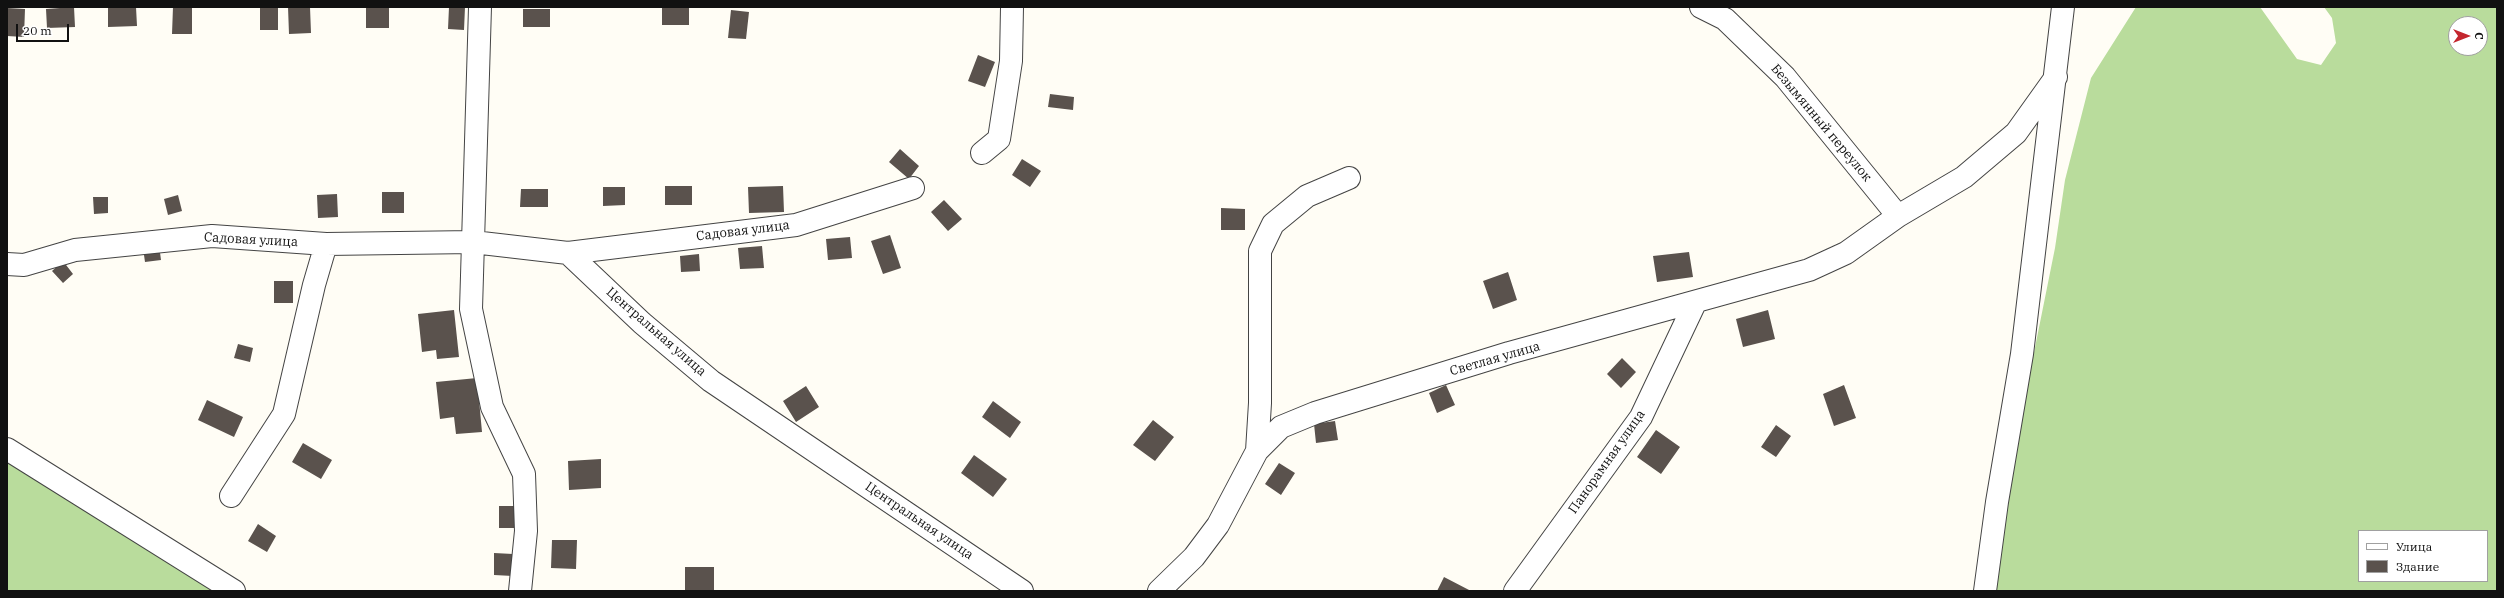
<!DOCTYPE html>
<html>
<head>
<meta charset="utf-8">
<style>
	body { margin:0 }
	#map { position:relative; width:2504px; height:598px; overflow:hidden; background:#fffdf5; font-family:"IBM Plex Serif",serif }
	canvas { display:block }
	.frame { position:absolute; inset:0; border:8px solid #111; pointer-events:none }
	.legend { position:absolute; left:2358px; top:530px; width:130px; height:52px; box-sizing:border-box; background:#fff; border:1px solid #a0a0a0; margin:0; padding:5px 7px; list-style:none; font-size:12px; color:#111 }
	.legend li { display:flex; align-items:center; gap:8px; height:20px }
	.legend b { width:20px; border:1px solid #a0a0a0 }
	.north { position:absolute; left:2448px; top:16px; width:40px; height:40px; box-sizing:border-box; background:#fff; border:1px solid #a0a0a0; border-radius:50%; rotate:90deg; font-size:11px; font-weight:700; line-height:16px; text-align:center; color:#111 }
	.north::after { content:''; display:block; margin:auto; width:14px; height:18px; background:#c4262e; clip-path:polygon(50% 0,100% 100%,50% 72%,0 100%) }
	.scale { position:absolute; left:16px; top:24px; width:53px; height:18px; box-sizing:border-box; border:2px solid #111; border-top:0; padding-left:5px; font-size:12px; line-height:14px; white-space:nowrap; color:#111; -webkit-text-stroke:3px #fff; paint-order:stroke }
</style>
</head>
<body>
<div id="map">
<canvas width="2504" height="598"></canvas>
<div class="frame"></div>
<ul class="legend">
<li><b style="height:5px;background:#fff"></b>Улица</li>
<li><b style="height:11px;background:#5a524d"></b>Здание</li>
</ul>
<div class="north">С</div>
<div class="scale">20 m</div>
</div>
<script>
const ctx = document.querySelector('canvas').getContext('2d');
ctx.lineJoin = 'round';
function paint(path, color) { ctx.fillStyle = color; ctx.fill(path, 'evenodd'); }
const toPath = rows => new Path2D(rows.map(r => 'M' + r).join(''));
function strokePath(path, color, width, dash) { ctx.strokeStyle = color; ctx.lineWidth = width; ctx.lineCap = dash ? 'butt' : 'round'; ctx.setLineDash(dash || []); ctx.stroke(path); }
function write(font, color, halo, rows, align = 'center') {
  ctx.font = font + ' "IBM Plex Serif",serif'; ctx.lineWidth = 4; ctx.setLineDash([]); ctx.textBaseline = 'middle'; ctx.strokeStyle = halo; ctx.fillStyle = color; for (const [text, x, y, turn = 0] of rows) {
    ctx.save(); ctx.translate(x, y); ctx.rotate((+turn || 0) * Math.PI / 180); ctx.textAlign = isNaN(turn) ? turn : align; if (halo) ctx.strokeText(text, 0, 0); ctx.fillText(text, 0, 0); ctx.restore();
  }
}
paint(toPath([
	[2136,7,2260,7,2297,59,2321,65,2336,43,2332,18,2324,7,2497,7,2497,591,1986,591,2055,248,2065,180,2091,78],
	[2456,24,2480,24,2480,48,2456,48],
	[2359,531,2487,531,2487,581,2359,581],
	[7,449,234,591,7,591]
]), '#b9dc9c');
paint(toPath([
	[74,7,75,27,47,28,46,9],
	[136,7,137,26,108,27,108,8],
	[173,7,192,7,192,34,172,34],
	[260,7,278,7,278,30,260,30],
	[288,7,310,7,311,33,289,34],
	[366,7,389,7,389,28,366,28],
	[449,7,465,7,464,30,448,29],
	[662,7,689,7,689,25,662,25],
	[7,8,25,9,24,37,7,36],
	[523,9,550,9,550,27,523,27],
	[731,10,749,12,746,39,728,38],
	[978,55,995,62,985,87,968,81],
	[1050,94,1074,97,1073,110,1048,107],
	[900,149,919,166,909,179,889,162],
	[1022,159,1041,171,1030,187,1012,175],
	[665,186,692,186,692,205,665,205],
	[783,186,784,212,749,213,748,187],
	[603,187,625,187,625,205,603,206],
	[521,189,548,189,548,207,520,207],
	[382,192,404,192,404,213,382,213],
	[337,194,338,217,318,218,317,195],
	[178,195,182,211,168,215,164,199],
	[93,197,108,197,108,213,94,214],
	[944,200,962,219,948,231,931,212],
	[1221,208,1245,209,1245,230,1221,230],
	[890,235,901,268,883,274,871,241],
	[850,237,852,258,828,260,826,239],
	[159,245,161,260,145,262,143,248],
	[762,246,764,268,740,269,738,248],
	[1689,252,1693,277,1657,282,1653,256],
	[699,254,700,271,681,272,680,256],
	[63,261,73,274,63,283,52,271],
	[1508,272,1517,300,1493,309,1483,281],
	[274,281,293,281,293,303,274,303],
	[454,310,459,357,437,359,436,350,422,352,418,314],
	[1768,310,1775,339,1743,347,1736,319],
	[238,344,253,348,250,362,234,358],
	[1622,358,1636,372,1621,388,1607,374],
	[477,378,482,432,456,434,454,417,440,419,436,382],
	[1446,385,1455,405,1437,413,1429,393],
	[1844,385,1856,418,1834,426,1823,394],
	[806,386,819,407,796,422,783,401],
	[207,400,243,417,234,437,198,420],
	[993,401,1021,422,1010,438,982,417],
	[1153,420,1174,437,1155,461,1133,445],
	[1335,421,1338,440,1316,443,1314,424],
	[1776,425,1791,436,1776,457,1761,447],
	[1656,430,1680,447,1661,474,1637,457],
	[303,443,332,460,321,479,292,462],
	[974,455,1007,479,993,497,961,473],
	[601,459,601,488,569,490,568,461],
	[1279,463,1295,473,1281,495,1265,484],
	[499,506,519,506,518,528,499,528],
	[258,524,276,536,267,552,248,541],
	[552,540,577,540,576,569,551,568],
	[494,553,513,554,513,576,494,575],
	[685,567,714,567,714,591,685,591],
	[1444,577,1471,591,1437,591]
]), '#5a524d');
const minor = toPath([
	[480,7,473,242,568,253,796,225,913,188],
	[1701,7,1725,19,1785,77,1898,216],
	[982,153,999,139,1011,61,1012,7],
	[568,253,642,323,711,381,1022,591],
	[7,264,24,265,75,250,212,236,326,244,473,242,471,309,492,407,524,474,526,531,520,591],
	[7,449,234,591],
	[1257,451,1260,403,1260,251,1273,224,1307,196,1349,178],
	[231,496,284,414,314,285,326,244],
	[1159,591,1194,557,1218,525,1257,451,1281,427,1315,413,1509,353,1809,270,1846,253,1898,216,1964,177,2016,133,2056,77],
	[1515,591,1641,417,1695,303],
	[1985,591,1997,502,2022,354,2063,7]
]);
strokePath(minor, '#444', 24);
strokePath(minor, '#fff', 22);
write('13px', '#111', '#fff', [
	["Безымянный переулок",1821,123,50],
	["Садовая улица",743,231,-7],
	["Садовая улица",251,240,3],
	["Центральная улица",656,332,41],
	["Светлая улица",1495,359,-16],
	["Панорамная улица",1607,462,-55],
	["Центральная улица",919,521,34]
]);
</script>
</body>
</html>
